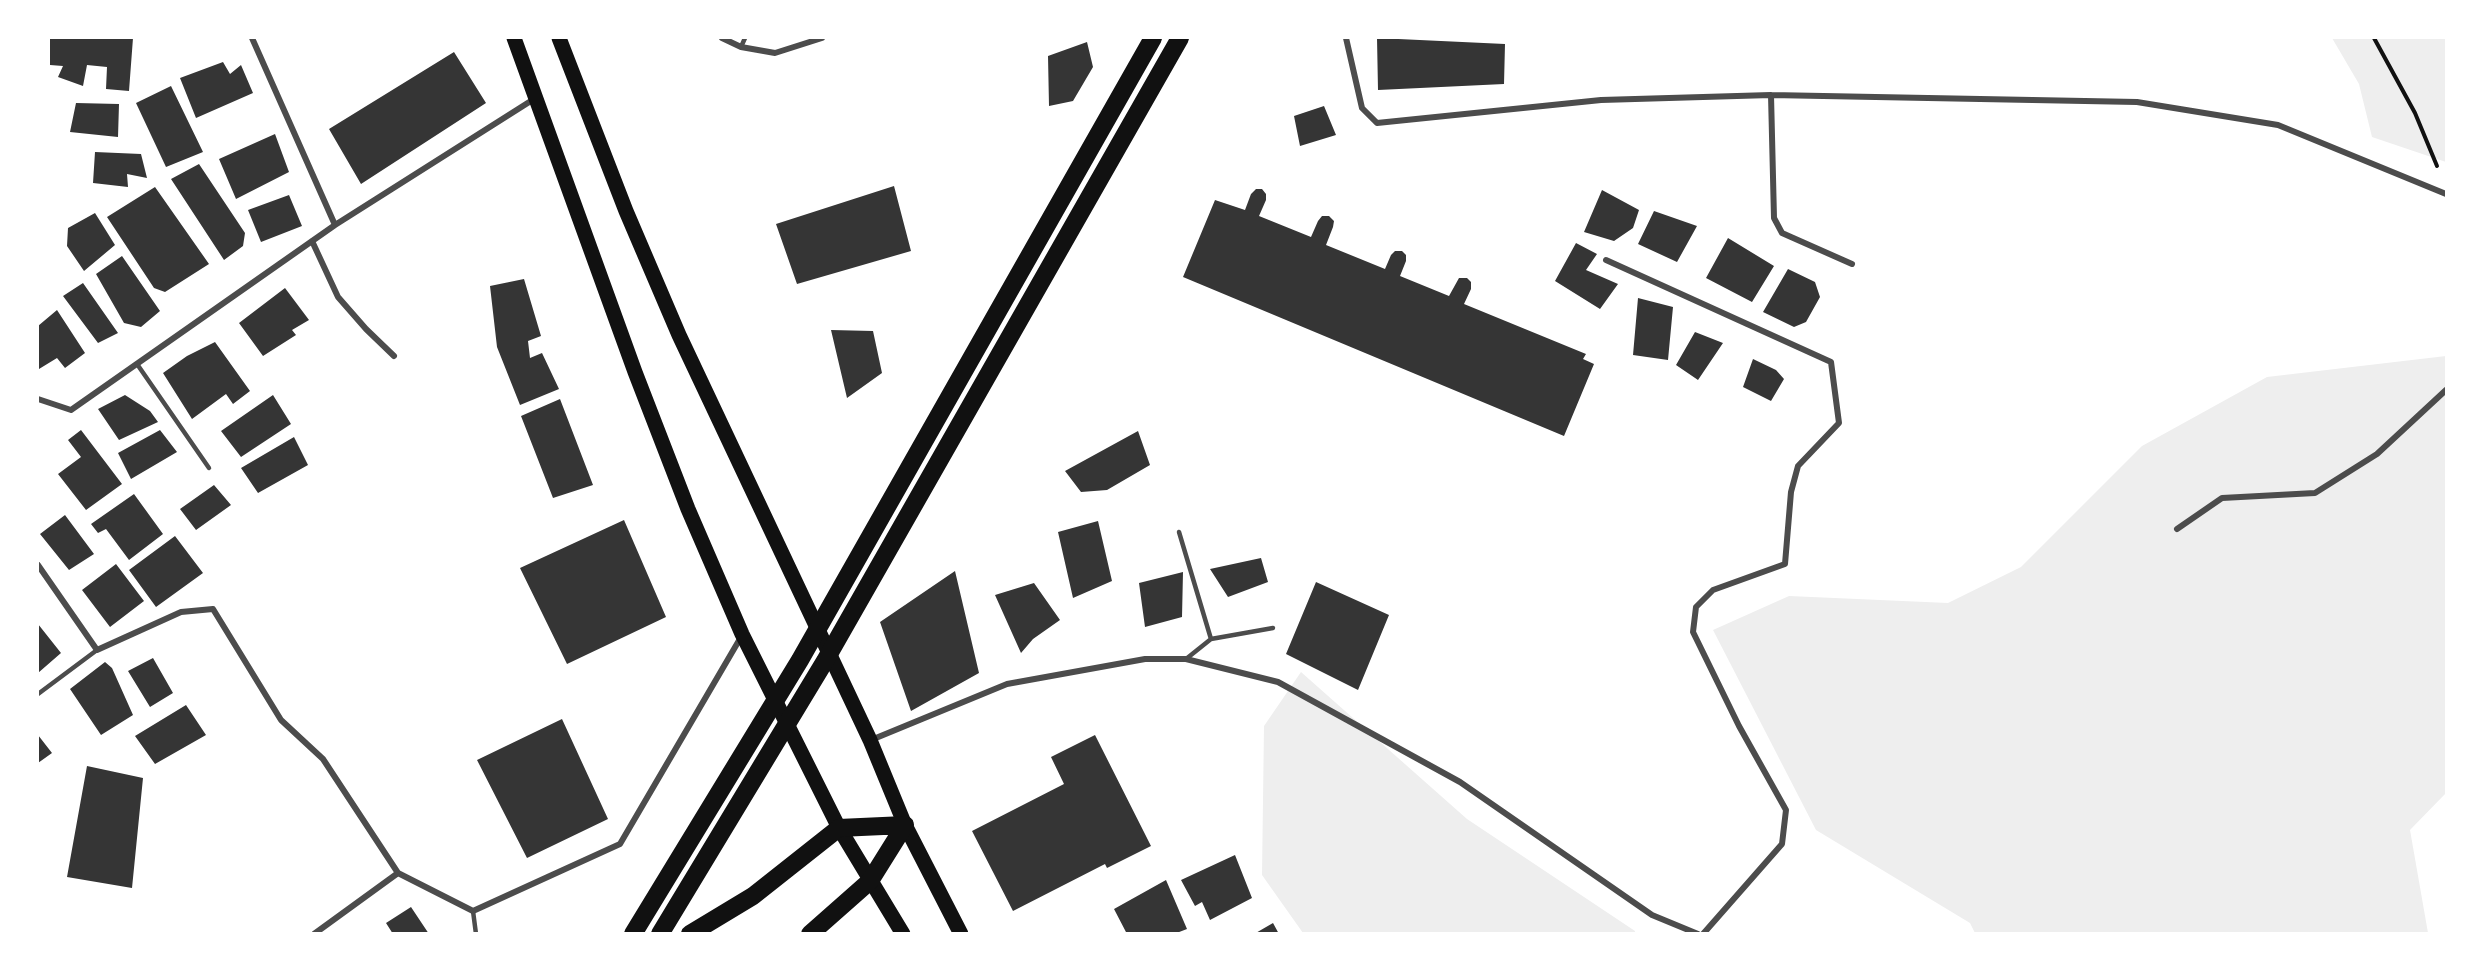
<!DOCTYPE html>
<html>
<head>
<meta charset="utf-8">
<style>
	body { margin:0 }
	#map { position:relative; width:2484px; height:971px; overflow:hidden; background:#fff; font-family:"Space Grotesk",sans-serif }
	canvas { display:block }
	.frame { position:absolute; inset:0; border:39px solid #fff; pointer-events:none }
</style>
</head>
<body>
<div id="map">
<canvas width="2484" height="971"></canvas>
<div class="frame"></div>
</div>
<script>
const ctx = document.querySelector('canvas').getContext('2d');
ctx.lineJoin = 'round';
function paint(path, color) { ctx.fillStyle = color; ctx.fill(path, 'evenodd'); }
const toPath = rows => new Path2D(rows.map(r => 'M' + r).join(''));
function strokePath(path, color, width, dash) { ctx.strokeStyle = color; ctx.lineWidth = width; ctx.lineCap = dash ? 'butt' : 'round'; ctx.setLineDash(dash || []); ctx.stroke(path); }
paint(toPath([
	[2332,38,2446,38,2446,162,2372,137,2359,84],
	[2446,356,2446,793,2410,830,2428,933,1975,933,1970,923,1816,830,1713,630,1789,596,1948,603,2021,567,2142,446,2267,377],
	[1301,672,1467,819,1635,931,1635,933,1303,933,1262,875,1264,726]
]), '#eee');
paint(toPath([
	[50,38,133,38,129,91,106,89,107,67,87,65,83,86,58,77,63,66,50,65],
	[1377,38,1505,44,1504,84,1378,90],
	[1087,42,1093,67,1073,101,1049,106,1048,56],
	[454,52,486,103,361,184,329,129],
	[223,62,230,74,241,65,253,93,196,118,180,78],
	[171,86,203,152,166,167,136,103],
	[76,103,119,104,118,137,70,132],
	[1324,106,1336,135,1300,146,1294,116],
	[275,134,289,172,236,199,219,159],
	[95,152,141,154,147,178,127,174,128,187,93,183],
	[199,164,245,233,243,246,224,260,171,179],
	[894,186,911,251,797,284,776,224],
	[155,187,209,264,165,292,154,288,107,217],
	[1256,189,1262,189,1266,194,1266,200,1259,216,1311,237,1318,221,1322,216,1329,216,1334,221,1333,227,1326,245,1385,269,1391,255,1395,251,1402,251,1406,255,1406,261,1400,276,1449,296,1459,278,1467,278,1471,282,1471,289,1464,304,1586,354,1583,359,1594,364,1564,436,1183,277,1215,200,1245,210,1251,194],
	[1602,190,1639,210,1633,228,1614,241,1584,232],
	[289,195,302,226,261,242,248,210],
	[1654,211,1697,226,1677,262,1638,244],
	[95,213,115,245,84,271,67,246,68,228],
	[1728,238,1774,266,1752,302,1706,278],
	[1576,243,1597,254,1586,270,1618,284,1600,309,1555,281],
	[122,256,160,311,141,327,124,323,96,274],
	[1788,269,1815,282,1820,297,1806,322,1794,327,1763,312],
	[524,279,541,336,528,341,530,358,542,353,559,389,520,405,497,347,490,286],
	[83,283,118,333,98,343,63,296],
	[285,288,309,320,292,330,296,335,263,356,239,323],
	[1638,298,1673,307,1668,360,1633,355],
	[57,310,85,353,65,368,57,358,39,369,38,326],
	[831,330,873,331,882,373,847,398],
	[1695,332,1723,343,1698,380,1676,365],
	[215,342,250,391,233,404,226,394,192,419,163,373,187,356],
	[1753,359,1776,370,1784,379,1771,401,1743,387],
	[125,395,150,411,158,422,119,440,98,409],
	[273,395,291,424,241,457,221,431],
	[560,399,593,485,553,498,521,416],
	[81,430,122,484,86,510,58,474,81,457,68,440],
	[160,430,177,452,131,479,118,453],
	[1138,431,1150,465,1107,490,1081,492,1065,471],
	[294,437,308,465,258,493,241,468],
	[214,485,231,505,196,530,180,509],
	[134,494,163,534,129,560,106,529,98,533,91,524],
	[65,515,94,554,69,570,40,534],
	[624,520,666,617,567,664,520,568],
	[1098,521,1112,581,1073,598,1058,532],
	[175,536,203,573,156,607,129,570],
	[1261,558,1268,582,1228,597,1210,569],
	[116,564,144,601,110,627,82,590],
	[955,571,979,673,911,711,880,622],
	[1183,572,1182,617,1145,627,1139,583],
	[1316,582,1389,615,1358,690,1286,654],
	[1034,583,1060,620,1033,639,1021,653,995,595],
	[38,624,61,653,38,673],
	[153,658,173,693,150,707,128,671],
	[105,662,112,668,133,715,101,735,70,689],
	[186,705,206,735,155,764,135,736],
	[562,719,608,819,527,858,477,760],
	[38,735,52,753,38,763],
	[1095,735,1151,846,1107,868,1105,864,1013,911,972,831,1064,784,1051,757],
	[87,766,143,778,132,888,67,877],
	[1235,855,1252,898,1210,920,1202,902,1195,906,1181,880],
	[1166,880,1187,929,1174,934,1127,934,1114,909],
	[411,907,429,934,393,934,386,923],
	[1273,923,1279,934,1254,934]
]), '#353535');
strokePath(toPath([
	[2374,38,2415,113,2437,166]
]), '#111', 4);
strokePath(toPath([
	[741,47,745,38],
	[137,364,209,468],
	[1179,532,1211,639],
	[1186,659,1211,639,1273,628],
	[38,694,97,650],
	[473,911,476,934]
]), '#4c4c4c', 4.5);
strokePath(toPath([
	[252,38,335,225],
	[722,38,741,47,775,53,822,38],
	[1346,38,1362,108,1377,123,1601,100,1771,95,2137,102,2278,125,2446,194],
	[1771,95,1774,218,1782,233,1852,264],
	[312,241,338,297,366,329,394,356],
	[1606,260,1831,362,1839,423,1798,466,1791,492,1785,564,1713,590,1696,607,1693,632,1739,726,1786,810,1782,844,1703,934],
	[38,399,71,410,335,225,534,99],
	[2177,529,2222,498,2315,493,2377,454,2446,390],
	[38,565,97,650,181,612,213,609,281,720,323,759,398,873,473,911,620,844,741,637],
	[871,740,1007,684,1145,659,1186,659,1278,682,1460,782,1652,915,1698,934],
	[314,934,398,873]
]), '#4c4c4c', 6);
strokePath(toPath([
	[514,38,635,372,688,509,742,634,839,828,903,934],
	[559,38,626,211,679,335,870,740,905,825,961,934]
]), '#111', 15);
strokePath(toPath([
	[633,934,800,660,1153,38],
	[660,934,825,661,1180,38],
	[690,934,753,896,839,828,905,825],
	[810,934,870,881,905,825]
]), '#111', 18);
</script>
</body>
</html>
